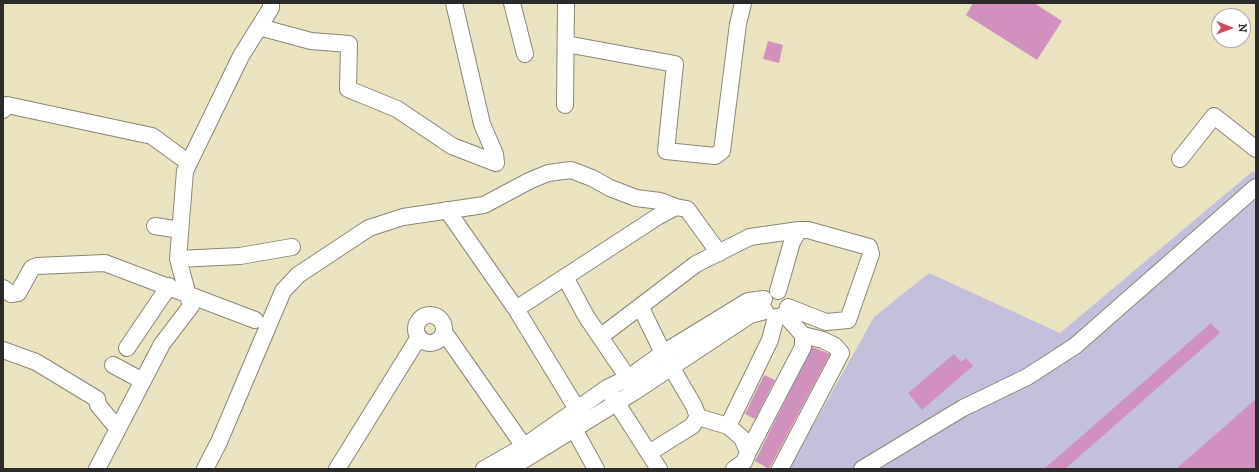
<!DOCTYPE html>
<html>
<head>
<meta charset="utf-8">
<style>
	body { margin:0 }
	#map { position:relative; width:1259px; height:472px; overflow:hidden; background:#eae3c2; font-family:"IM FELL DW Pica",serif }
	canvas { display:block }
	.frame { position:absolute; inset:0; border:4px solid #2b2b2b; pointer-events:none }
	.north { position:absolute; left:1211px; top:8px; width:40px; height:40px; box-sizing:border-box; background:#fff; border:1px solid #aaa; border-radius:50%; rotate:91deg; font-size:11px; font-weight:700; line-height:16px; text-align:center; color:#2b2b2b }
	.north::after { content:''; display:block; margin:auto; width:14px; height:18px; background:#d1495b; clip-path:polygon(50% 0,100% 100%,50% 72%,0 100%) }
</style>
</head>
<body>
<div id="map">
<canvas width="1259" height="472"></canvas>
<div class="frame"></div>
<div class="north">N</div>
</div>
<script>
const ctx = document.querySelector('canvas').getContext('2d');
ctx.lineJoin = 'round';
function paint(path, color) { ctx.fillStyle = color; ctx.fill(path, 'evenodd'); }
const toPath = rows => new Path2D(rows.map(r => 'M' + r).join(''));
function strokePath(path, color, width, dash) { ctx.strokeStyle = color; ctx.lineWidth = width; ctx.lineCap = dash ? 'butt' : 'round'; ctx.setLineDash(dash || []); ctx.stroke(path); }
paint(toPath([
	[1253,171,1256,174,1256,469,789,469,874,317,929,273,1060,333]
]), '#c4c0db');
paint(toPath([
	[973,3,1034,3,1062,21,1037,60,966,15],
	[768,41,783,45,779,63,763,59],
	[1211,323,1220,333,1065,469,1044,469],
	[812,347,830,354,769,469,755,461],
	[954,354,961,362,966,358,973,366,922,410,908,393],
	[764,375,775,380,755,419,745,414],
	[1256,399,1256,469,1176,469]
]), '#d092bc');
const minor = toPath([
	[512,3,525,54],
	[259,27,311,41,349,44,348,89,397,109,452,146,496,163,495,154,482,124,454,3],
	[566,44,675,64,666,151,715,156,722,151,738,24,743,3],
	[565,105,566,3],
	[3,110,7,105,152,136,189,163],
	[1180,159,1214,116,1256,149],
	[447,210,516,309],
	[155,226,180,230],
	[178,259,240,256,292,247],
	[565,277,586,316,628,378,632,388],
	[3,288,11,294,18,293,32,268,37,266,105,263,255,320],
	[778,291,792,242,799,230,808,230,869,247,871,254,848,320,826,322,788,307],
	[641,308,663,353,694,406,698,417,692,426,649,453],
	'416 329a14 14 0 1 1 28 0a14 14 0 1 1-28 0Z',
	[444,332,530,455],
	[600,337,696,264,750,237,799,230],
	[127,348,169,286],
	[3,350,36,362,97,399,98,405,118,429],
	[113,365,143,381],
	[611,394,659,469],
	[698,417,728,426,742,438,748,452,744,462,734,469],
	[585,422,516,309,657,217,676,207,687,209,719,253],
	[728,426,770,340,776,317],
	[574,429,596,469],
	[748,452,803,347,803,335,784,314],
	[97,469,162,344,191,306,178,259,185,171,241,56,271,8,271,3],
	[205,469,219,442,283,291,298,275,369,228,403,217,484,205,529,181,548,173,571,170,592,178,610,188,636,198,660,201,676,207],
	[337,469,419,337],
	[484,469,523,447,607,388,628,378,663,353,748,301,764,299],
	[509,469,634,392,750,315,765,311],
	[780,469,841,353,835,346,823,340,803,335],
	[862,469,963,408,1027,377,1075,346,1256,187]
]);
strokePath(minor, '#8a8776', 18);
strokePath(minor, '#fff', 16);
</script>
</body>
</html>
